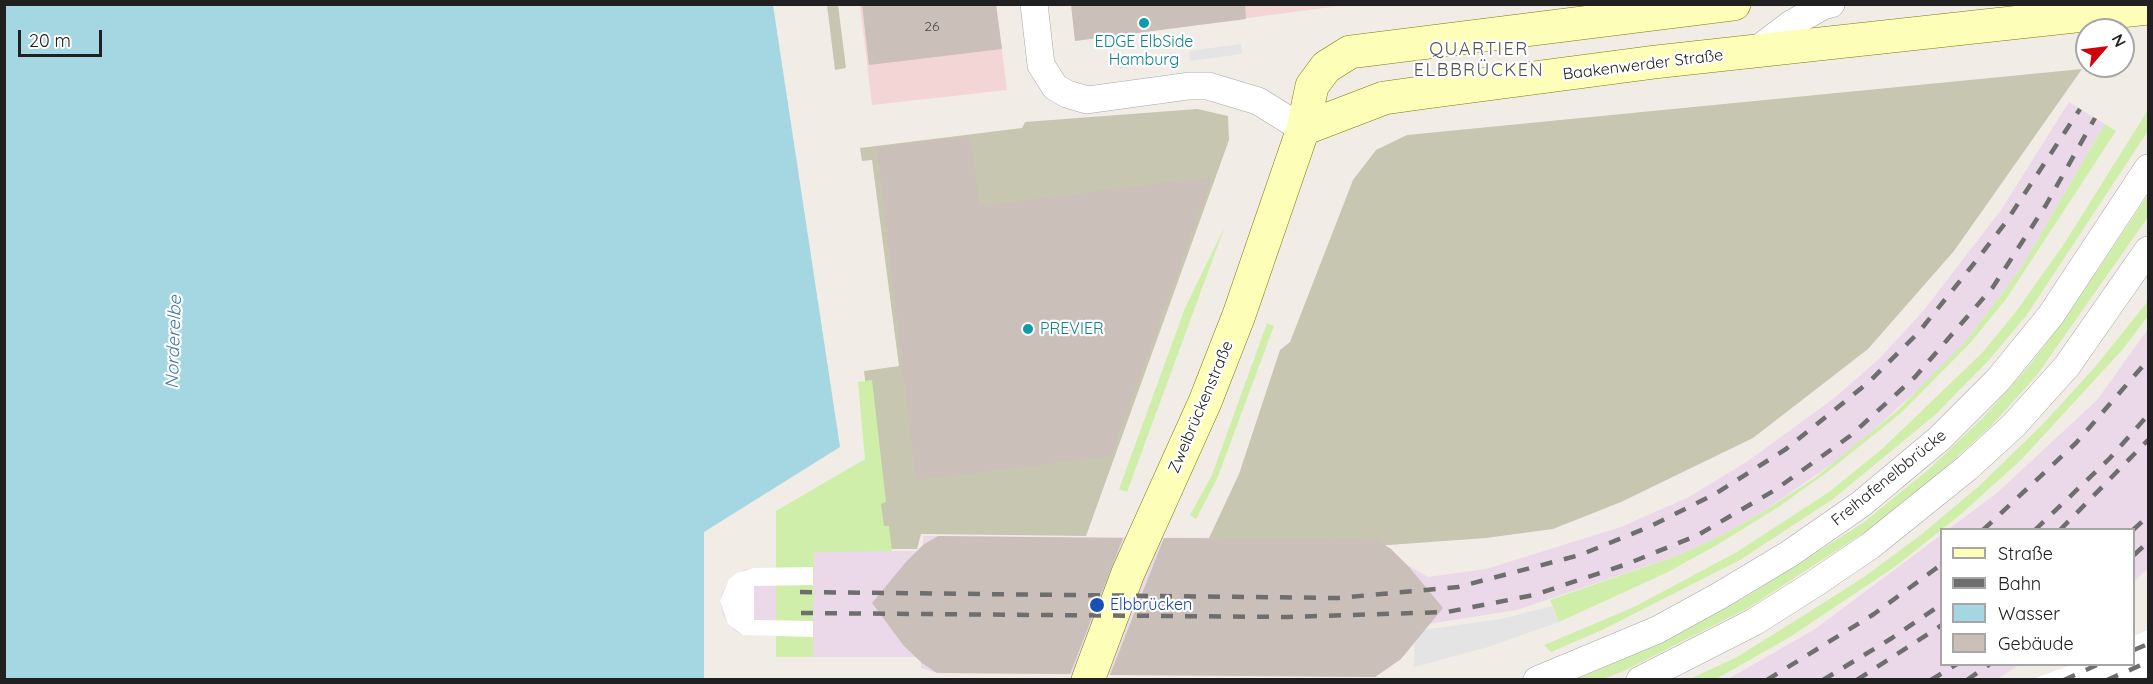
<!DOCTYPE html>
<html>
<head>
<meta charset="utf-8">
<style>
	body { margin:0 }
	#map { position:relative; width:2153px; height:684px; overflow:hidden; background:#f1ede6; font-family:Quicksand,sans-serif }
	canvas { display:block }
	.frame { position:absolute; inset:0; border:6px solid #202020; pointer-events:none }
	.legend { position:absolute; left:1940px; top:528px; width:195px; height:138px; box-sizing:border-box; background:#fff; border:2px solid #a6a6a6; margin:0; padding:8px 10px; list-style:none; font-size:18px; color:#202020 }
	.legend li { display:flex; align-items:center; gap:12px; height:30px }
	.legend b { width:30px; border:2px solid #a6a6a6 }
	.north { position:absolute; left:2075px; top:18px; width:60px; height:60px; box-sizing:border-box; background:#fff; border:2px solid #a6a6a6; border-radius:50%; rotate:62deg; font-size:16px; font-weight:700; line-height:24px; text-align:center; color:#202020 }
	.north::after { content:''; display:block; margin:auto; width:21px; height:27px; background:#d1000a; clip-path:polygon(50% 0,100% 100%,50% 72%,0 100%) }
	.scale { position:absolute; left:18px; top:30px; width:84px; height:27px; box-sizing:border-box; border:3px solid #202020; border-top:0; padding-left:8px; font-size:18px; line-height:21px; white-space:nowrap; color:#202020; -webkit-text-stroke:4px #fff; paint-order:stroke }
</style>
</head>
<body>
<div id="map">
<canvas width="2153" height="684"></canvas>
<div class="frame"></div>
<ul class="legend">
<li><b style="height:8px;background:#fdfeb8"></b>Straße</li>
<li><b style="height:8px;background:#6e6e6e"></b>Bahn</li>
<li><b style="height:16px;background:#a4d7e1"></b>Wasser</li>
<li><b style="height:16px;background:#cabfb9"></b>Gebäude</li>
</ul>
<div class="north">N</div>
<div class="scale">20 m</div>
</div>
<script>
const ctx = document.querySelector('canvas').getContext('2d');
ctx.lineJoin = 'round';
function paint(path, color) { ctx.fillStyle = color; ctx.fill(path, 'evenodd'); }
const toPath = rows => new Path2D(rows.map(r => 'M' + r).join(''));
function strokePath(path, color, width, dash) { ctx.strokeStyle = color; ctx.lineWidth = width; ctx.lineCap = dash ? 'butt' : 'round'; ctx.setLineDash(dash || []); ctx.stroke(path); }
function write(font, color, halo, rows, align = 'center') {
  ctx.font = font + ' Quicksand,sans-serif'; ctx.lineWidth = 4.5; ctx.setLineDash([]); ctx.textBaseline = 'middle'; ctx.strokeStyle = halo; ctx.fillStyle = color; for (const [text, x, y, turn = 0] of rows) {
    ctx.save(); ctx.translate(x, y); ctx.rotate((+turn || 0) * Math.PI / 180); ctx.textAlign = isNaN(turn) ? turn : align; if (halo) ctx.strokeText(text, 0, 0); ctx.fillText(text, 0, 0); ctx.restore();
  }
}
paint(toPath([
	[1354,4,1075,41,1071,5],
	[860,5,996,5,1007,90,872,105]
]), '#f3d5d5');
paint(toPath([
	[2069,102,2105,124,2021,268,1966,341,1933,376,1849,452,1761,513,1719,537,1676,556,1517,610,1415,626,1390,667,1375,677,937,673,921,668,921,657,813,657,813,637,743,635,735,631,723,616,720,601,722,593,729,579,745,569,813,567,814,551,917,551,923,545,923,536,1375,539,1375,546,1428,577,1486,569,1621,527,1689,497,1748,461,1833,399,1879,359,1924,310,2001,210],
	[2148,329,2148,568,2134,582,2134,530,1949,529,1998,492,2097,400],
	[1941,535,1942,664,2019,665,1997,679,1728,679,1815,629]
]), '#ebd8e8');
paint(toPath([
	[827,5,838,5,846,68,835,70],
	[2082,69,1954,251,1868,349,1753,438,1621,502,1553,529,1486,538,1375,546,1209,538,1239,474,1280,350,1290,342,1353,180,1376,150,1407,135],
	[1197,109,1228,116,1229,140,1086,536,921,534,917,549,885,549,864,371,899,366,872,160,862,161,860,148,1022,128,1025,122]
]), '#c7c6b1');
paint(toPath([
	[2148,110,2148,131,2026,316,1988,361,1935,415,1833,499,1740,560,1602,630,1551,652,1544,645,1634,607,1737,552,1829,492,1882,449,1982,353,2015,313,2064,244],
	[2105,124,2116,131,2006,299,1971,342,1901,413,1830,470,1777,508,1715,546,1668,572,1559,622,1550,600,1676,556,1719,537,1761,513,1815,478,1898,410,1966,341,2021,268],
	[2148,195,2148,217,2037,375,1991,426,1934,478,1868,530,1748,608,1624,671,1603,679,1574,680,1619,661,1744,598,1863,523,1928,470,1983,418,2029,366,2066,317],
	[1225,226,1127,492,1119,489,1185,308],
	[2148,301,2148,316,2123,349,2021,460,1961,514,1896,566,1790,637,1716,679,1690,679,1737,657,1806,614,1864,577,1922,534,1979,486,2042,425,2095,367],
	[1267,323,1274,326,1217,479,1196,519,1190,515,1212,475],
	[872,380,886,502,881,504,884,526,889,526,892,551,814,552,813,657,776,657,776,511,865,459,858,382]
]), '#cfeeaa');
paint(toPath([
	[1241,44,1242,54,1190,61,1189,51],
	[1172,53,1173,63,1120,69,1119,60],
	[1552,606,1559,622,1488,647,1414,667,1415,631,1501,619]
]), '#e4e4e4');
paint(toPath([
	[4,5,773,5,840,447,704,532,704,678,739,679,5,679]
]), '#a4d7e1');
paint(toPath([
	[813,567,813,585,754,586,754,620,813,621,813,637,743,635,728,624,720,601,729,579,737,573,754,568],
	[2148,630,2148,677,2143,679,2033,679,2071,665,2134,664,2134,636]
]), '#fff');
paint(toPath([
	[862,4,996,4,1002,49,869,65],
	[1071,4,1245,4,1246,19,1075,41],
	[971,136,979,206,1212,177,1111,456,916,480,877,147],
	[938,536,1123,538,1070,674,937,673,922,663,904,646,872,603,906,562,923,545],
	[1164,538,1375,539,1391,549,1409,567,1443,608,1401,659,1375,677,1110,675]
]), '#cabfb9');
const street = toPath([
	[1034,4,1041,65,1055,87,1067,94,1087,100,1189,86,1208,86,1258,101,1303,129],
	[1754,52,1791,24,1823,6,1831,4],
	[1537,680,1657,630,1719,596,1789,554,1861,504,1940,438,1998,380,2051,315,2148,168],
	[1640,680,1754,622,1814,584,1870,546,1967,468,2014,425,2067,366,2148,250]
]);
const secondary = toPath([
	[1303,129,1384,98,1427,92,1655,62,2148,8],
	[1088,680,1128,573,1205,402,1239,315,1303,129,1312,86,1326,67,1350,52,1734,4]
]);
strokePath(street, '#a7a7a7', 28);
strokePath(secondary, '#777f00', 34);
strokePath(street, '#fff', 27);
strokePath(secondary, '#fdfeb8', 33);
strokePath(toPath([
	[1983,530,2076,443,2148,360],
	[2035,530,2110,458,2148,415],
	[2060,530,2148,440],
	[2133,530,2148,516],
	[2134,555,2148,542],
	[800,592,1338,598,1458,587,1580,555,1649,527,1715,494,1786,449,1869,382,1918,333,1972,266,2006,222,2080,109],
	[801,613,1287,617,1447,612,1534,595,1627,564,1698,535,1775,490,1850,436,1915,377,1993,287,2046,205,2095,118],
	[2134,650,2148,644],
	[1767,680,1874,614,1942,564],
	[1823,680,1892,638,1942,604],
	[1857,680,1942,625],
	[1931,680,1957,664],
	[1967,680,1990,664],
	[2064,680,2099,664],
	[2107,680,2148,662]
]), '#6e6e6e', 4.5, [12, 12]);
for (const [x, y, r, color] of [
	[1144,23,6,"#0f9aa8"],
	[1028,329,6,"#0f9aa8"],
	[1097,605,8,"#1a4fb4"]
]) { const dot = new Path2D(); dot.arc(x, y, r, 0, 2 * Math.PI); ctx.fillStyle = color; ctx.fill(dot); strokePath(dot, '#fff', 2); }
write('14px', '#4a4846', null, [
	["26",932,27]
]);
write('16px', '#0d838f', '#fff', [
	["EDGE ElbSide",1144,42],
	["Hamburg",1144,60],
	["PREVIER",1040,329,"left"]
]);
write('16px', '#202020', '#fff', [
	["Baakenwerder Straße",1643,65,-7],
	["Zweibrückenstraße",1201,407,-67],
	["Freihafenelbbrücke",1889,478,-39]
]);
write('16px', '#164399', '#fff', [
	["Elbbrücken",1110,605]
], 'left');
ctx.letterSpacing = '1.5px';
write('18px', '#535353', '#fff', [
	["QUARTIER",1479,50],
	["ELBBRÜCKEN",1479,71]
]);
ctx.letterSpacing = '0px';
write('italic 18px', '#4078a6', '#fff', [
	["Norderelbe",174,342,-88]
]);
</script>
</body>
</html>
